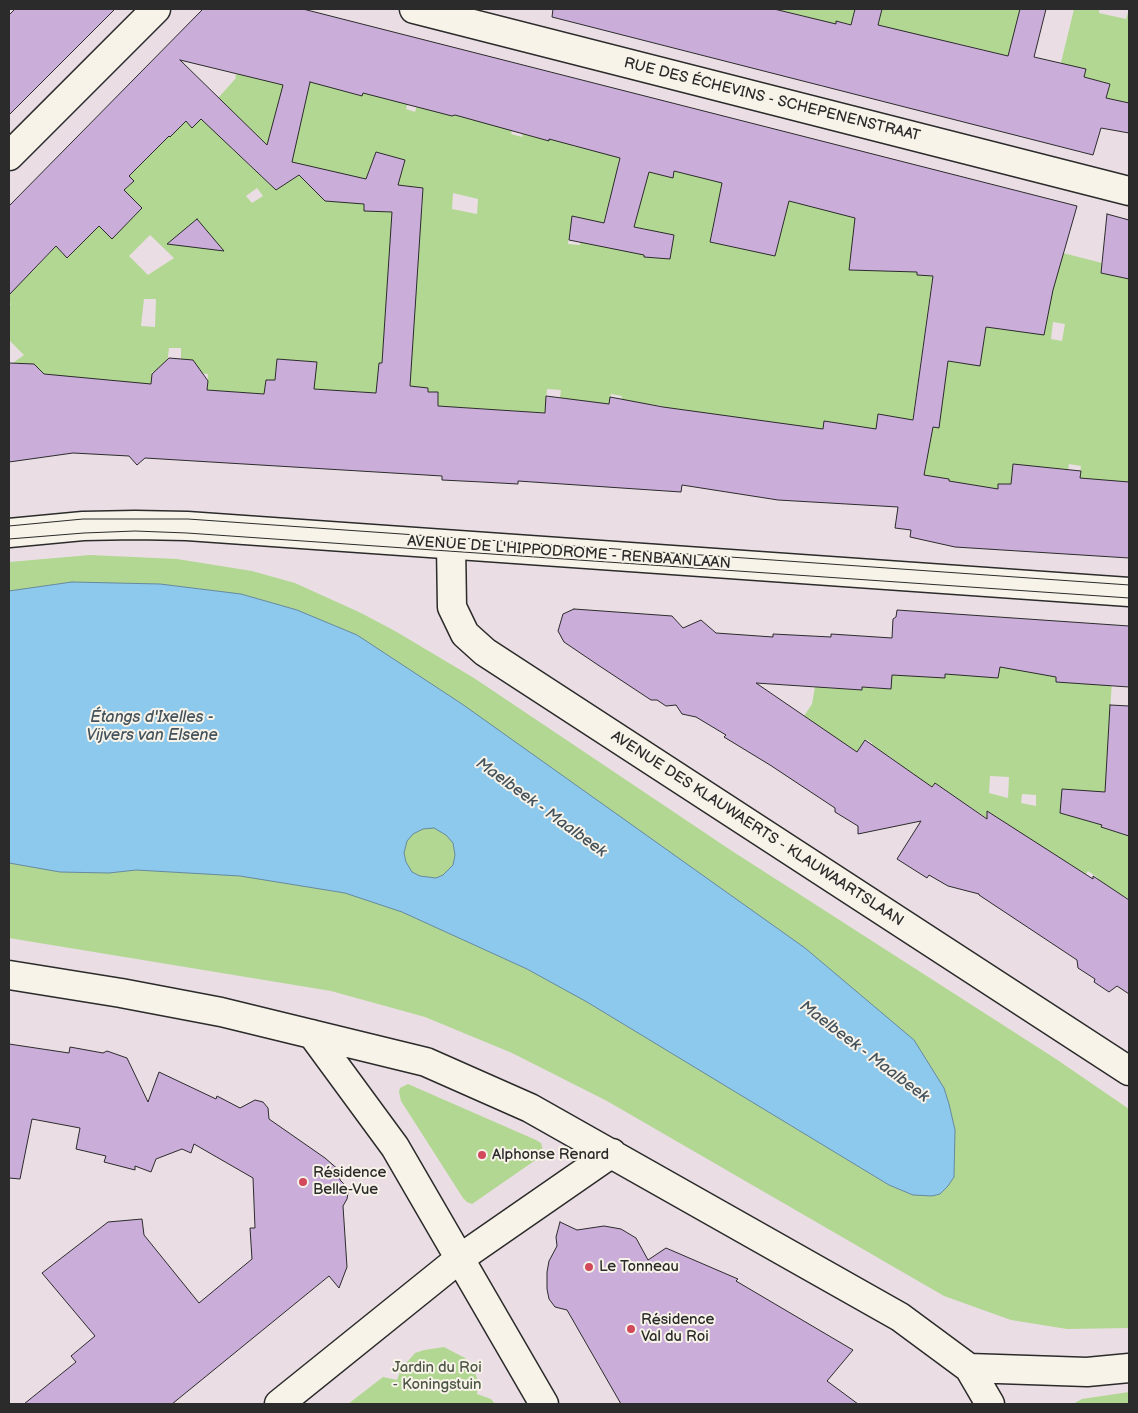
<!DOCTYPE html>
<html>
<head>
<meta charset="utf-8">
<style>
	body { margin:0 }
	#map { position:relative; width:1138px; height:1413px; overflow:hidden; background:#eadee4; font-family:"Balsamiq Sans",sans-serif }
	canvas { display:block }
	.frame { position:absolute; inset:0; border:10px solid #2b2b2b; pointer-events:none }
</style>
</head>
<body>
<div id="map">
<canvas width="1138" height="1413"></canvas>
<div class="frame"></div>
</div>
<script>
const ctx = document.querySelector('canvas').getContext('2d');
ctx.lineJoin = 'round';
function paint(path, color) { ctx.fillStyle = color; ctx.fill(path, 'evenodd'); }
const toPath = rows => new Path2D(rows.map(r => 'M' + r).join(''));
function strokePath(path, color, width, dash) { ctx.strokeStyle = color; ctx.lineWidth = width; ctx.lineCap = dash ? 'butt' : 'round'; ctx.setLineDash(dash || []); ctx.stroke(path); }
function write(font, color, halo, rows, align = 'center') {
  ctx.font = font + ' "Balsamiq Sans",sans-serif'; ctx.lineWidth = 4; ctx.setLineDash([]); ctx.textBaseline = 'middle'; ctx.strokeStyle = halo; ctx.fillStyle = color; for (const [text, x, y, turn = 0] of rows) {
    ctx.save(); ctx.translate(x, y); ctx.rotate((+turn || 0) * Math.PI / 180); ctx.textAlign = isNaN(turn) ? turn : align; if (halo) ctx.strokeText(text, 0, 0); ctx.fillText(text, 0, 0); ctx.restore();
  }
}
paint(toPath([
	[774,9,855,9,851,25,837,21,835,28,823,21],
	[882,9,1020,9,1008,56,956,43,955,44,876,33],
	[1074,9,1099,9,1099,13,1126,19,1129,9,1129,103,1106,98,1110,84,1084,77,1086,69,1077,67,1075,75,1059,71],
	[252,59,258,79,279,84,286,70,336,87,336,89,361,96,363,90,389,100,409,99,406,109,415,112,417,105,452,116,455,115,514,123,511,134,522,137,523,133,549,141,552,130,573,146,599,152,625,136,617,168,632,171,652,157,673,177,674,171,1063,253,1102,263,1101,273,1129,279,1129,482,1078,490,1081,466,1069,464,1065,489,1013,464,1011,484,998,484,998,489,960,498,924,475,927,462,907,459,875,437,849,433,850,425,825,421,823,430,667,412,662,406,649,404,647,424,619,410,622,396,611,394,607,414,592,402,560,398,561,390,547,389,545,413,438,406,438,392,428,392,409,403,390,250,382,363,379,363,376,393,352,391,351,400,310,396,277,359,275,380,266,380,264,394,207,390,208,374,194,373,193,360,181,359,181,348,169,348,166,373,152,372,150,395,9,399,9,366,24,355,9,340,9,307,11,304,9,302,9,289,30,272,32,272,56,246,68,258,74,251,63,239,70,232,132,218,142,208,124,190,134,181,128,176,142,163,141,161,164,131,170,137,186,121,192,127,236,78,235,76],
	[278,104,303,111,290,167,298,176,276,190,231,148,249,129,267,145],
	[376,152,405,160,398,185,423,188,422,213,364,210,366,179],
	[325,170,338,173,335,202,323,200],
	[257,188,263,196,252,203,246,196],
	[453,193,478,199,477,214,452,209],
	[610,197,640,204,634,227,646,229,645,236,657,232,674,235,670,259,644,257,644,255,617,225,604,222],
	[715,215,741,221,783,225,775,256,710,242],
	[572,216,584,219,580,245,568,244],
	[150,235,174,258,148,275,129,256],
	[874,260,873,271,849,270],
	[994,267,980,365,948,361,939,427,912,424,933,273,917,275,917,272],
	[144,299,156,299,155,327,141,326],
	[1002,309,1018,311,1016,331,999,329],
	[1053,322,1065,324,1062,341,1051,339],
	[90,555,177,559,252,571,295,583,361,613,395,631,474,678,732,851,1056,1059,1129,1109,1129,1328,1067,1329,1011,1320,944,1296,607,1101,512,1053,425,1017,331,991,9,938,9,562],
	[1001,661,1057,663,1056,682,1089,684,1112,680,1104,811,1101,827,1129,836,1129,899,1122,895,1119,899,1095,883,1098,878,1088,871,1077,887,1052,853,1044,848,1003,829,935,783,932,787,898,764,897,762,889,756,874,750,872,743,866,739,857,752,804,716,812,704,816,681,826,688,862,690,862,687,890,689,892,666,917,676,945,678,945,669,959,675,998,678],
	[990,776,1009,777,1008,798,989,793],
	[1062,789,1079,790,1060,813],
	[1022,794,1036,795,1036,806,1021,803],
	[408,1084,536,1140,541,1143,543,1151,540,1157,472,1204,467,1202,463,1198,401,1101,399,1092,400,1088],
	[444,1347,465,1358,475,1373,478,1381,477,1394,491,1399,495,1404,348,1404,383,1377,397,1380,401,1369,415,1353,424,1350],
	[1129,1392,1129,1404,1073,1404,1082,1399]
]), '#b2d792');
const water = toPath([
	[72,582,160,584,241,594,297,610,357,635,462,704,805,948,914,1040,944,1088,949,1104,955,1130,954,1177,948,1186,940,1194,932,1196,913,1195,889,1185,587,1002,527,969,402,912,345,893,240,876,136,870,109,873,60,872,9,863,9,591,72,582],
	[434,828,446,835,453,843,455,855,453,865,443,875,436,878,420,876,412,872,406,862,404,853,407,841,413,834,423,829,434,828]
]);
paint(water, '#8dc9ed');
strokePath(water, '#668a9f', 1);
const building = toPath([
	[15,9,115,9,9,115,9,15,15,9],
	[203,9,303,9,1077,206,1053,290,1044,335,986,327,980,366,948,361,939,428,933,427,924,475,949,479,949,481,998,489,998,484,1011,484,1013,464,1081,471,1080,478,1129,482,1129,558,955,547,910,537,911,530,895,528,898,507,778,500,682,485,681,492,518,481,518,484,482,482,442,480,442,476,145,458,137,465,129,456,73,453,9,462,9,363,34,364,44,374,151,384,152,374,169,358,193,360,208,381,207,390,264,394,266,380,275,380,277,359,317,362,314,389,376,393,379,363,382,363,392,212,364,211,364,204,325,201,299,175,276,190,201,119,192,128,186,121,170,137,169,136,129,176,134,181,124,190,142,208,112,239,99,226,67,258,56,246,9,295,9,206,203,9],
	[180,60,283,85,267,145,180,60],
	[310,82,362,96,363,93,452,116,455,115,549,141,549,139,620,158,604,223,572,216,569,240,644,255,644,257,670,259,674,235,634,227,649,172,673,178,674,171,722,183,710,242,775,256,789,201,855,218,849,270,917,272,917,275,933,276,913,420,878,414,876,429,824,421,823,429,663,407,610,397,609,404,546,396,545,413,438,406,438,392,428,392,428,388,410,386,423,188,398,185,405,160,376,152,366,179,292,162,310,82],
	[553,9,774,9,836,24,836,21,851,25,855,9,882,9,878,25,1008,56,1020,9,1046,9,1034,57,1086,69,1084,77,1110,84,1106,98,1129,103,1129,133,1101,128,1093,155,552,17,553,9],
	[1107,214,1129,220,1129,279,1101,273,1107,214],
	[197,219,224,251,167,244,197,219],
	[574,609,672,616,683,628,701,620,716,633,773,637,773,634,831,637,831,634,892,638,893,619,896,617,897,610,1129,626,1129,687,1056,682,1056,677,1000,667,998,678,945,674,945,678,892,675,891,689,862,687,862,690,756,683,857,752,865,740,932,787,935,783,987,819,987,811,1093,879,1093,876,1129,900,1129,994,1117,986,1109,992,1094,982,1095,979,1078,968,1077,960,979,895,979,894,948,886,929,875,927,878,897,859,921,821,858,834,858,826,835,812,835,808,770,765,724,737,726,735,696,717,682,714,676,705,666,706,657,700,651,700,598,665,564,642,558,631,563,614,574,609],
	[1110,705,1129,706,1129,836,1101,827,1102,825,1060,813,1062,789,1105,792,1110,705],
	[9,1044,69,1053,70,1047,103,1053,107,1051,127,1058,148,1102,159,1072,216,1099,217,1096,240,1108,255,1100,263,1102,268,1108,269,1119,325,1158,340,1171,340,1180,347,1187,348,1193,347,1199,343,1206,347,1267,339,1288,329,1276,172,1404,24,1404,76,1362,71,1356,95,1336,42,1273,108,1222,142,1219,144,1235,199,1303,252,1259,250,1228,255,1228,253,1178,194,1144,191,1153,182,1149,156,1159,151,1172,135,1166,135,1170,104,1162,106,1156,76,1149,80,1128,32,1119,20,1179,9,1178,9,1044],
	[560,1222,577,1230,604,1226,621,1229,636,1238,648,1260,666,1248,738,1279,736,1281,853,1350,827,1381,858,1404,621,1404,567,1310,555,1307,549,1299,547,1289,547,1272,549,1261,557,1246,556,1237,560,1222]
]);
paint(building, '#caadd9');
strokePath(building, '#2b2b2b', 1);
const minor = toPath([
	[414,9,1129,191],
	[9,156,156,9],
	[451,545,452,607,465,634,485,652,1129,1071],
	[9,975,121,993,221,1012,426,1062,530,1108,900,1317,969,1368,990,1404],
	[312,1034,395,1147,544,1404],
	[969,1368,1087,1372,1129,1368],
	[279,1404,459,1259,612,1153]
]);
const major = toPath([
	[9,533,83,526,135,525,187,526,1129,592]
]);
strokePath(minor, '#2b2b2b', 31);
strokePath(major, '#2b2b2b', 31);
strokePath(minor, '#f7f3e8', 28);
strokePath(major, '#f7f3e8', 28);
strokePath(toPath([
	[9,526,83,519,188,519,1129,585],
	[9,539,84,533,135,531,187,533,1129,598]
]), '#2b2b2b', 1);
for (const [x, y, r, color] of [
	[482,1155,5,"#d1495b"],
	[303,1182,5,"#d1495b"],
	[589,1267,5,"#d1495b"],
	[631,1329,5,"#d1495b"]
]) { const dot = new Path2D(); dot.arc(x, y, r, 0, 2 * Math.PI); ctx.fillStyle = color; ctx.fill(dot); strokePath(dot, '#f7f3e8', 2); }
write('15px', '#2b2b2b', '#f7f3e8', [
	["RUE DES ÉCHEVINS - SCHEPENENSTRAAT",772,100,14],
	["AVENUE DE L'HIPPODROME - RENBAANLAAN",569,553,4],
	["AVENUE DES KLAUWAERTS - KLAUWAARTSLAAN",757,829,33]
]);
write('15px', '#2b2b2b', '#f7f3e8', [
	["Alphonse Renard",492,1155],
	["Résidence",313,1173],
	["Belle-Vue",313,1190],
	["Le Tonneau",599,1267],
	["Résidence",641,1320],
	["Val du Roi",641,1337]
], 'left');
write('15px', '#4d5645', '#f7f3e8', [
	["Jardin du Roi",437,1368],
	["- Koningstuin",437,1385]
]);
write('italic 16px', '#44525c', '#f7f3e8', [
	["Étangs d'Ixelles -",152,718],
	["Vijvers van Elsene",152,736],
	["Maelbeek - Maalbeek",541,808,36],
	["Maelbeek - Maalbeek",864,1052,37]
]);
</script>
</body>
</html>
